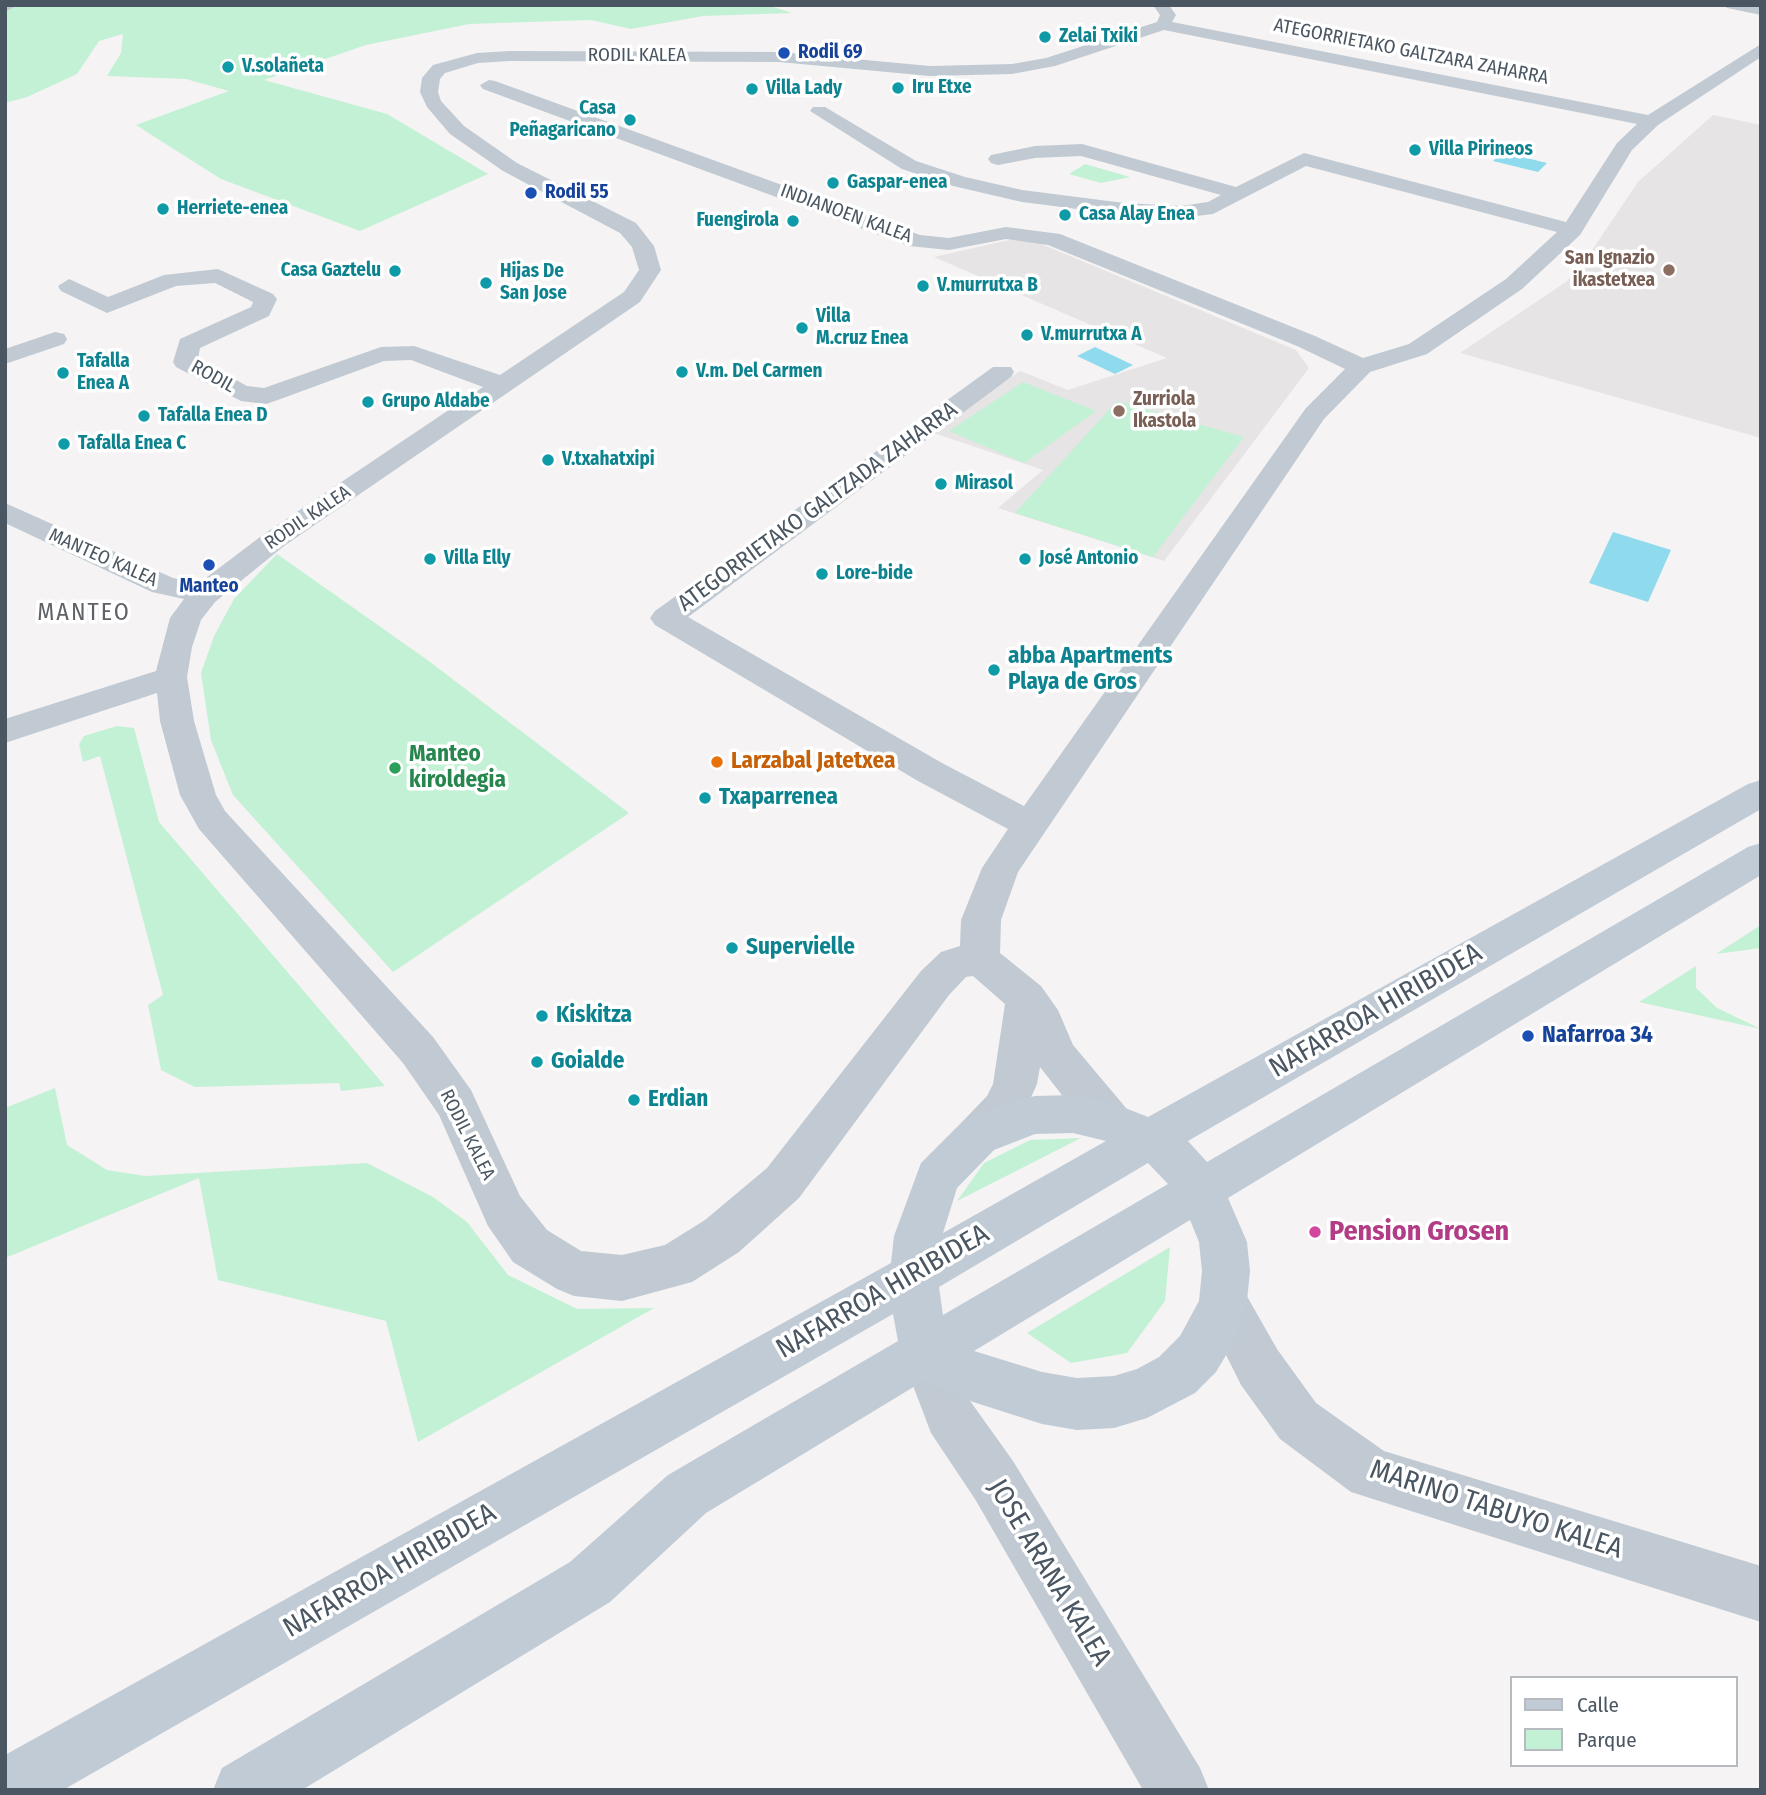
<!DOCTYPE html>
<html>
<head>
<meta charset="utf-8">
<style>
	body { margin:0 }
	#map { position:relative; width:1766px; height:1795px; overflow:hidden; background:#f5f3f3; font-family:"Fira Sans Condensed",sans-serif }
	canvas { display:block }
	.frame { position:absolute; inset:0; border:7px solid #4a5661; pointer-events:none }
	.legend { position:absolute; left:1510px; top:1676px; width:228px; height:91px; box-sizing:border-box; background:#fff; border:2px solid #b7bbc0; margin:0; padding:9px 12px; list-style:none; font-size:21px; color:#4a5661 }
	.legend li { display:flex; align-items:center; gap:14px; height:35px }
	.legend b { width:35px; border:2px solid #b7bbc0 }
</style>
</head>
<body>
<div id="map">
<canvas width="1766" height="1795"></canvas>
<div class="frame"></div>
<ul class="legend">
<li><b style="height:9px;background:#c1cbd6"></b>Calle</li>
<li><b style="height:19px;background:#c3f1d5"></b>Parque</li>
</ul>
</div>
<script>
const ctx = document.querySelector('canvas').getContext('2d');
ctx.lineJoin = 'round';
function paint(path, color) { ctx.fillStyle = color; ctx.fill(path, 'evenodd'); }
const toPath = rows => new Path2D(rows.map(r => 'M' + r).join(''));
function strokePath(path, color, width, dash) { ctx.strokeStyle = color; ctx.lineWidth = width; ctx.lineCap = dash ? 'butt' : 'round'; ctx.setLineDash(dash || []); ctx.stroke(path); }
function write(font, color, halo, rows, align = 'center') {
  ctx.font = font + ' "Fira Sans Condensed",sans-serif'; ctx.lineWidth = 7; ctx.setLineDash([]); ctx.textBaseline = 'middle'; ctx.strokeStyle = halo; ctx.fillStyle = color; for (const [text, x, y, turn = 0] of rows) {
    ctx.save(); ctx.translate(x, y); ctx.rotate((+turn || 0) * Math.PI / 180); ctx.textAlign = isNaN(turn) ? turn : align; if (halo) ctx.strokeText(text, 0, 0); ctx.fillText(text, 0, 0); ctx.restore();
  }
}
paint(toPath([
	[1713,115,1761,125,1761,438,1460,353,1566,282,1586,259,1638,182],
	[1009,240,1034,241,1296,350,1309,368,1164,561,998,508,1043,470,931,432,1020,371,1068,390,1167,358,934,257]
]), '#e6e4e5');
paint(toPath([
	[5,5,767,5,792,13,703,16,631,29,591,20,469,24,366,45,264,80,387,114,488,174,360,231,221,179,136,125,229,91,186,79,107,76,121,53,123,34,99,41,77,74,27,97,5,103],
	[1085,164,1130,177,1101,183,1069,174],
	[1023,382,1096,411,1024,463,949,431],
	[1117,401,1244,437,1153,557,1015,513],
	[277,554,426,659,629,813,393,972,233,795,211,740,201,673,214,636,234,599],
	[117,726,134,728,159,822,385,1086,341,1091,339,1083,195,1087,161,1070,148,1005,163,995,100,756,83,762,79,744,84,736],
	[1761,925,1761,948,1716,954],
	[1696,966,1696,988,1717,1008,1761,1029,1639,1002],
	[55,1088,67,1145,107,1170,145,1176,367,1163,433,1197,467,1222,508,1275,577,1309,654,1308,418,1442,386,1321,218,1280,199,1178,5,1258,5,1108],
	[1081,1138,957,1201,984,1163,1030,1140],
	[1170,1247,1165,1301,1127,1353,1071,1363,1027,1333]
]), '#c3f1d5');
paint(toPath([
	[1502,152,1547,163,1538,172,1493,161],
	[1095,347,1133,365,1115,374,1077,356],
	[1613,532,1671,550,1648,602,1589,583]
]), '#90daee');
paint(toPath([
	[5,5,18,5,5,12,5,5],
	[1153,5,1169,5,1176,15,1172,22,1648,115,1761,44,1761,57,1658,125,1632,150,1580,235,1522,289,1427,354,1370,372,1324,419,1018,872,1001,920,1000,953,1041,986,1058,1010,1073,1045,1126,1108,1132,1122,1126,1136,1110,1142,1094,1136,1040,1067,1037,1084,1019,1124,994,1150,978,1156,962,1150,956,1136,962,1122,987,1096,993,1084,1005,1004,973,976,966,977,949,995,799,1198,739,1252,692,1282,622,1301,574,1296,557,1289,513,1262,488,1226,439,1115,403,1063,199,829,180,795,160,721,157,693,5,743,5,719,156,671,170,618,184,599,152,592,5,523,5,503,173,578,198,584,264,534,483,387,411,360,384,361,275,401,266,404,241,401,176,367,173,362,180,339,251,307,253,302,215,283,176,286,107,313,61,291,58,286,69,279,108,297,164,275,218,269,273,294,277,299,269,316,200,348,198,359,247,386,264,388,381,347,414,346,500,375,624,292,639,270,632,247,620,233,503,171,450,134,427,107,420,92,422,78,433,65,477,53,510,51,779,52,930,66,1012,64,1046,58,1157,22,1160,15,1153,5],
	[1164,30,1637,124,1617,143,1566,222,1304,153,1236,187,1082,144,1035,146,991,155,988,159,991,163,998,165,1035,158,1081,156,1221,195,1208,202,1181,206,1124,203,1022,190,965,177,916,161,825,107,813,107,810,111,902,169,953,186,1022,202,1124,215,1181,218,1213,214,1306,166,1557,232,1506,279,1409,344,1363,358,1315,336,1060,234,1006,227,949,238,920,235,495,81,489,80,480,85,483,89,909,246,949,250,1006,239,1048,245,1297,346,1345,369,1306,408,1024,806,942,763,688,617,1011,377,1014,372,1011,367,993,367,655,611,650,618,655,625,918,781,1008,829,982,868,961,920,960,946,941,952,921,971,767,1168,705,1220,665,1245,622,1255,581,1251,547,1230,520,1196,471,1090,433,1037,225,811,216,795,194,721,187,677,192,647,201,620,215,602,284,546,640,302,661,270,654,246,636,223,517,163,464,126,441,101,438,92,440,79,445,73,478,63,510,61,779,62,930,76,1012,74,1055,66,1164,30],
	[1724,5,1761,5,1761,15,1727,8,1724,5],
	[55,332,64,334,67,339,64,344,5,364,5,349,55,332],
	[1223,1277,1240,1284,1277,1349,1316,1403,1384,1451,1761,1566,1761,1622,1351,1492,1280,1439,1241,1385,1199,1301,1206,1284,1223,1277],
	[926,1329,944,1336,968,1398,1013,1461,1200,1768,1209,1790,1143,1790,975,1499,931,1433,901,1354,908,1336,926,1329]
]), '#c1cad2');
paint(toPath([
	[1761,780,1761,809,1188,1141,1207,1162,1748,847,1761,843,1761,875,1228,1198,1247,1242,1250,1271,1247,1301,1232,1345,1216,1372,1195,1393,1147,1418,1114,1428,1077,1430,1042,1424,970,1401,925,1380,706,1513,610,1602,302,1790,213,1790,222,1768,570,1562,668,1475,898,1341,893,1314,63,1790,5,1790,5,1755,891,1263,894,1236,921,1163,962,1122,1006,1103,1035,1096,1073,1095,1110,1102,1148,1117,1748,784,1761,780],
	[1073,1133,1106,1141,943,1233,957,1188,994,1150,1035,1134,1073,1133],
	[1148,1163,1168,1184,943,1315,939,1287,1148,1163],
	[1190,1220,1199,1242,1202,1271,1199,1301,1180,1336,1159,1357,1137,1369,1114,1376,1077,1378,1042,1372,974,1351,1190,1220]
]), '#c1cbd6');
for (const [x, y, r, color] of [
	[1045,37,7,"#0f9aa8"],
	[784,53,7,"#1a4fb4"],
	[228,67,7,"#0f9aa8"],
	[898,88,7,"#0f9aa8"],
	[752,89,7,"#0f9aa8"],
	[630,120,7,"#0f9aa8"],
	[1415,150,7,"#0f9aa8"],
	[833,183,7,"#0f9aa8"],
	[531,193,7,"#1a4fb4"],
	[163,209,7,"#0f9aa8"],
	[1065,215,7,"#0f9aa8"],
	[793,221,7,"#0f9aa8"],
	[1669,270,7,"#8d6e63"],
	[395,271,7,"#0f9aa8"],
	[486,283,7,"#0f9aa8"],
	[923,286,7,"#0f9aa8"],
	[802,328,7,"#0f9aa8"],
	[1027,335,7,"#0f9aa8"],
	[682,372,7,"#0f9aa8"],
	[63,373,7,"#0f9aa8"],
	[368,402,7,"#0f9aa8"],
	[1119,411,7,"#8d6e63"],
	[144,416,7,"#0f9aa8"],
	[64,444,7,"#0f9aa8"],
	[548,460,7,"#0f9aa8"],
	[941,484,7,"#0f9aa8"],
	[430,559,7,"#0f9aa8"],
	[1025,559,7,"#0f9aa8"],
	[209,565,7,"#1a4fb4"],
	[822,574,7,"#0f9aa8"],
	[994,670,7,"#0f9aa8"],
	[717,762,7,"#e8710a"],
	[395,768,7,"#2e9e5b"],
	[705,798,7,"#0f9aa8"],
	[732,948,7,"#0f9aa8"],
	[542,1016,7,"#0f9aa8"],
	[1528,1036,7,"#1a4fb4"],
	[537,1062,7,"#0f9aa8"],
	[634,1100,7,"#0f9aa8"],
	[1315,1232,7,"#d1479c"]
]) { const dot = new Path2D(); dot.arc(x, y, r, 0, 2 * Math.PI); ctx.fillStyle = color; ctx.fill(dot); strokePath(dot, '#fff', 2.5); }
write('bold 19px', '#0d838f', '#fff', [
	["Zelai Txiki",1059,37],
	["V.solañeta",242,67],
	["Iru Etxe",912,88],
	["Villa Lady",766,89],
	["Casa",616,109,"right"],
	["Peñagaricano",616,131,"right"],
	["Villa Pirineos",1429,150],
	["Gaspar-enea",847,183],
	["Herriete-enea",177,209],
	["Casa Alay Enea",1079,215],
	["Fuengirola",779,221,"right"],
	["Casa Gaztelu",381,271,"right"],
	["Hijas De",500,272],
	["San Jose",500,294],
	["V.murrutxa B",937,286],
	["Villa",816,317],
	["M.cruz Enea",816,339],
	["V.murrutxa A",1041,335],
	["Tafalla",77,362],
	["Enea A",77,384],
	["V.m. Del Carmen",696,372],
	["Grupo Aldabe",382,402],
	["Tafalla Enea D",158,416],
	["Tafalla Enea C",78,444],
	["V.txahatxipi",562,460],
	["Mirasol",955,484],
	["Villa Elly",444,559],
	["José Antonio",1039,559],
	["Lore-bide",836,574]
], 'left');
write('19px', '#4a5661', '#fff', [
	["ATEGORRIETAKO GALTZARA ZAHARRA",1411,52,11],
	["RODIL KALEA",637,56],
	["INDIANOEN KALEA",846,214,20],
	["RODIL",213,377,29],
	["RODIL KALEA",308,518,-34],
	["MANTEO KALEA",103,558,24],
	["RODIL KALEA",467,1135,63]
]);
write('bold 19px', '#164399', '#fff', [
	["Rodil 69",798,53],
	["Rodil 55",545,193],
	["Manteo",209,587,"center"]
], 'left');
write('bold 19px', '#785e54', '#fff', [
	["San Ignazio",1655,259],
	["ikastetxea",1655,281],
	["Zurriola",1133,400,"left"],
	["Ikastola",1133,422,"left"]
], 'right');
write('23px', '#4a5661', '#fff', [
	["ATEGORRIETAKO GALTZADA ZAHARRA",818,507,-36]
]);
write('bold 23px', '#0d838f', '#fff', [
	["abba Apartments",1008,657],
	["Playa de Gros",1008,683],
	["Txaparrenea",719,798],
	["Supervielle",746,948],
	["Kiskitza",556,1016],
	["Goialde",551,1062],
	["Erdian",648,1100]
], 'left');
write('bold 23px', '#27864d', '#fff', [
	["Manteo",409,755],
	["kiroldegia",409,781]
], 'left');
write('bold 23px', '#c56008', '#fff', [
	["Larzabal Jatetxea",731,762]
], 'left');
write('bold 23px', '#164399', '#fff', [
	["Nafarroa 34",1542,1036]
], 'left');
ctx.letterSpacing = '2px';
write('24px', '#5f6368', '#fff', [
	["MANTEO",84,613]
]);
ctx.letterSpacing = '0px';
write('28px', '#4a5661', '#fff', [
	["NAFARROA HIRIBIDEA",1376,1011,-30],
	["NAFARROA HIRIBIDEA",883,1292,-30],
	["MARINO TABUYO KALEA",1496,1510,18],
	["NAFARROA HIRIBIDEA",390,1571,-30],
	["JOSE ARANA KALEA",1049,1573,59]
]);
write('bold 28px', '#b23c85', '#fff', [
	["Pension Grosen",1329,1232]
], 'left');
</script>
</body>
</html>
